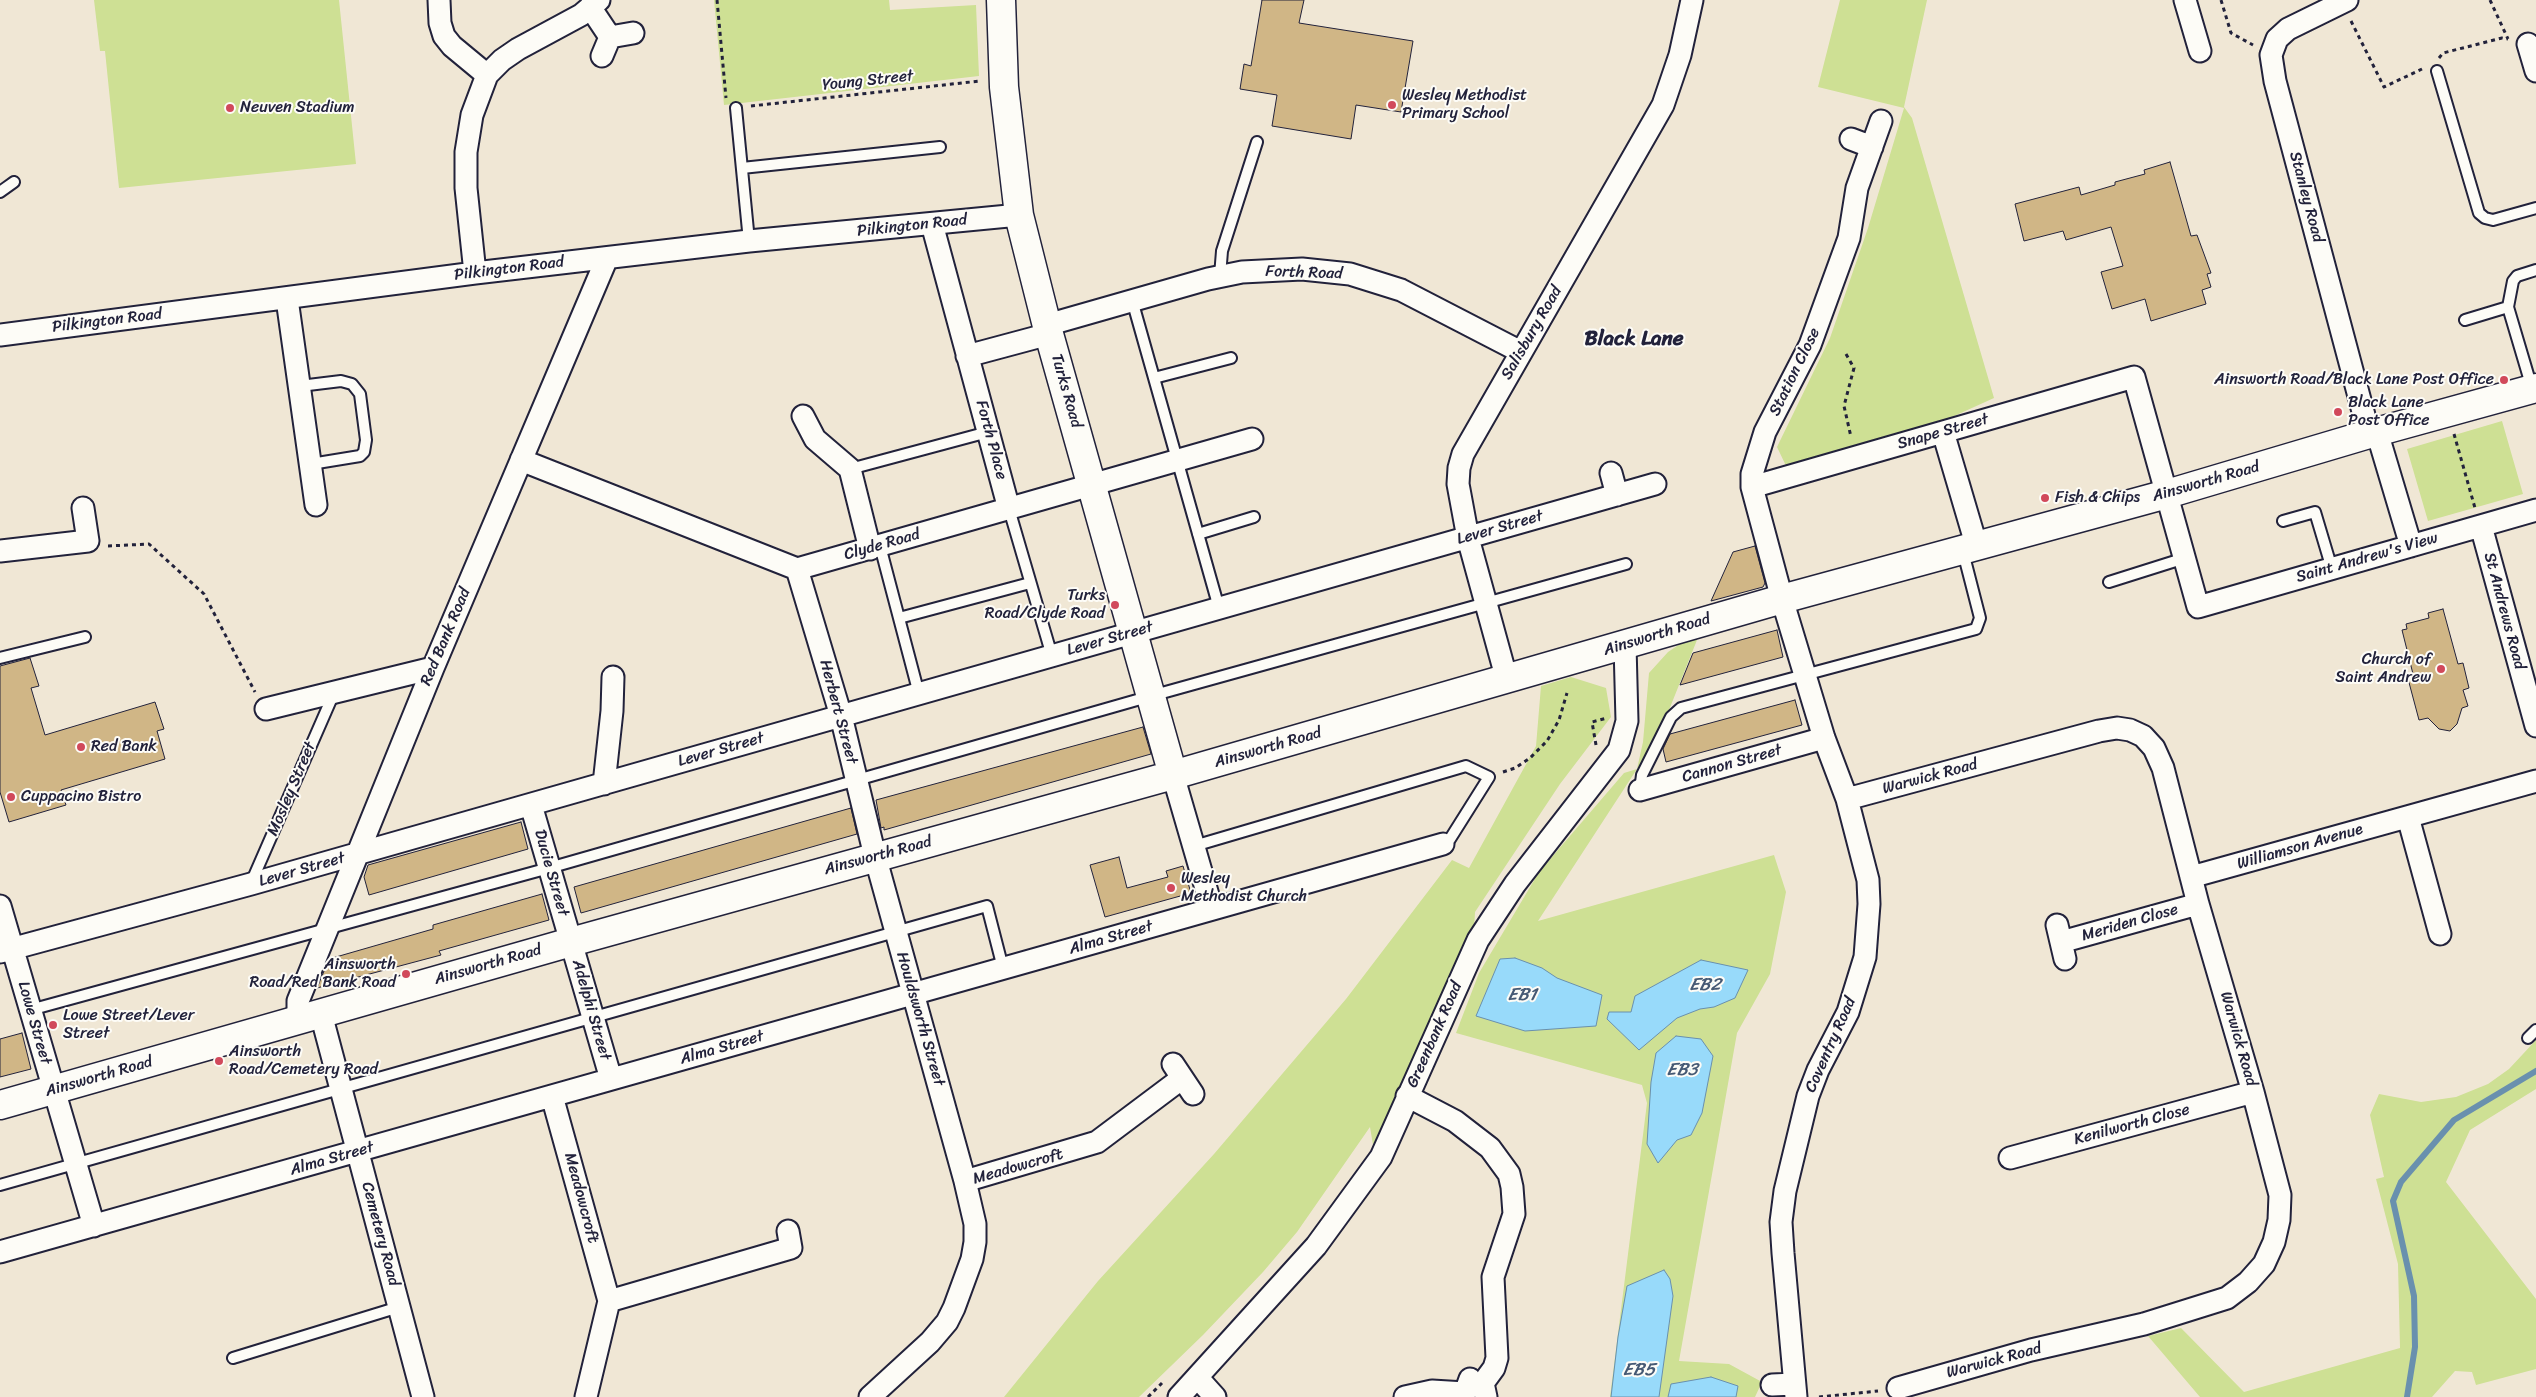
<!DOCTYPE html>
<html>
<head>
<meta charset="utf-8">
<style>
	body { margin:0 }
	canvas { display:block; background:#f0e7d5 }
</style>
</head>
<body>
<canvas width="2536" height="1397"></canvas>
<script>
const ctx = document.querySelector('canvas').getContext('2d');
ctx.lineJoin = 'round';
function paint(path, color) { ctx.fillStyle = color; ctx.fill(path, 'evenodd'); }
const toPath = rows => new Path2D(rows.map(r => 'M' + r).join(''));
function strokePath(path, color, width, dash) { ctx.strokeStyle = color; ctx.lineWidth = width; ctx.lineCap = dash ? 'butt' : 'round'; ctx.setLineDash(dash || []); ctx.stroke(path); }
function write(font, color, halo, rows, align = 'center') {
  ctx.font = font + ' Sriracha,sans-serif'; ctx.lineWidth = 4; ctx.setLineDash([]); ctx.textBaseline = 'middle'; ctx.strokeStyle = halo; ctx.fillStyle = color; for (const [text, x, y, turn = 0] of rows) {
    ctx.save(); ctx.translate(x, y); ctx.rotate((+turn || 0) * Math.PI / 180); ctx.textAlign = isNaN(turn) ? turn : align; if (halo) ctx.strokeText(text, 0, 0); ctx.fillText(text, 0, 0); ctx.restore();
  }
}
paint(toPath([
	[94,0,339,0,356,164,119,188,105,51,100,51],
	[714,0,889,0,890,10,976,5,979,76,724,105],
	[1840,0,1927,0,1904,107,1912,118,1994,398,1941,422,1788,470,1777,447,1830,338,1868,228,1904,108,1818,87],
	[2502,421,2523,494,2428,521,2407,449],
	[1701,630,1659,735,1637,769,1538,921,1774,855,1786,892,1770,974,1737,1033,1679,1361,1729,1364,1762,1382,1755,1397,1610,1397,1647,1103,1642,1085,1456,1033,1479,973,1539,872,1624,773,1637,769,1643,742,1649,673,1668,652],
	[1571,677,1606,688,1611,717,1560,784,1475,912,1474,930,1405,1084,1373,1145,1370,1127,1297,1232,1263,1272,1203,1335,1139,1397,1004,1397,1098,1281,1214,1154,1346,999,1452,860,1469,868,1536,746,1541,686],
	[2536,1040,2536,1089,2470,1130,2446,1182,2536,1299,2536,1369,2476,1385,2472,1372,2455,1371,2432,1397,2200,1397,2148,1336,2181,1328,2244,1392,2400,1348,2398,1264,2376,1179,2384,1177,2370,1115,2379,1094,2421,1102,2456,1097,2488,1084,2509,1069]
]), '#cee094');
const water = toPath([
	[1515,958,1542,968,1557,978,1602,995,1596,1026,1525,1031,1476,1016,1500,959,1515,958],
	[1701,960,1748,970,1735,998,1714,1007,1700,1009,1677,1018,1639,1050,1607,1019,1609,1012,1631,1012,1635,996,1701,960],
	[1676,1036,1701,1039,1713,1056,1702,1113,1691,1135,1677,1140,1658,1163,1647,1144,1651,1082,1656,1053,1676,1036],
	[1664,1270,1670,1279,1673,1296,1659,1397,1611,1397,1618,1337,1627,1286,1664,1270],
	[1711,1377,1738,1386,1736,1397,1668,1397,1671,1384,1711,1377]
]);
paint(water, '#98dafa');
strokePath(water, '#6990ae', 1);
strokePath(toPath([
	[2407,1397,2415,1347,2414,1296,2393,1201,2401,1182,2454,1120,2536,1071]
]), '#6990ae', 6);
const building = toPath([
	[1262,0,1304,0,1299,23,1413,41,1401,112,1356,105,1351,139,1272,126,1277,95,1240,89,1244,64,1251,66,1262,0],
	[2170,162,2191,236,2197,235,2211,273,2207,274,2211,287,2202,290,2206,304,2151,321,2145,299,2112,309,2101,272,2123,266,2111,227,2066,240,2063,231,2024,241,2015,204,2079,187,2081,195,2115,185,2115,182,2145,174,2144,170,2170,162],
	[1755,546,1765,583,1763,587,1711,601,1733,552,1755,546],
	[2443,609,2458,664,2463,663,2469,688,2463,690,2468,706,2462,708,2457,724,2450,731,2439,729,2428,718,2419,720,2407,675,2413,674,2402,630,2407,629,2406,624,2429,618,2428,613,2443,609],
	[1777,630,1783,657,1680,685,1693,653,1777,630],
	[30,658,39,686,31,688,45,735,155,702,164,729,157,731,165,759,61,790,66,805,9,822,0,792,0,666,30,658],
	[1795,700,1802,725,1666,762,1663,749,1670,734,1795,700],
	[1143,727,1151,754,884,830,884,827,881,828,876,800,1143,727],
	[851,808,857,834,581,913,574,887,851,808],
	[521,822,528,849,369,895,364,877,368,865,521,822],
	[1119,857,1127,888,1168,877,1166,871,1183,866,1191,893,1105,917,1090,865,1119,857],
	[542,894,549,920,439,951,441,955,317,988,329,959,433,929,433,925,542,894],
	[22,1033,31,1069,0,1077,0,1039,22,1033]
]);
paint(building, '#d0b686');
strokePath(building, '#22223b', 1);
const lane = toPath([
	[2437,71,2479,213,2485,218,2493,220,2536,208],
	[736,108,749,241],
	[742,168,940,147],
	[0,192,14,182],
	[1220,276,1222,251,1257,142],
	[1132,300,1219,608],
	[2465,320,2508,307],
	[1154,378,1231,358],
	[300,386,341,381,352,384,360,394,366,440,364,452,360,456,311,464],
	[2532,388,2508,307,2513,281,2517,276,2536,270],
	[850,469,988,432],
	[1009,509,1052,656],
	[2283,521,2315,512,2332,569],
	[1198,534,1254,517],
	[880,546,919,694],
	[2109,582,2185,558],
	[899,618,1030,583],
	[0,658,85,637],
	[1640,790,1642,775,1671,717,1681,708,1976,629,1980,618,1963,552],
	[1194,846,1466,766,1489,777,1450,839,1443,844],
	[251,883,334,693],
	[30,1010,549,868,1151,696,1626,564],
	[2528,1038,2536,1030],
	[0,1185,987,906,1003,968],
	[233,1358,399,1307]
]);
const street = toPath([
	[439,0,440,23,444,36,452,46,487,75],
	[2185,0,2200,51],
	[2347,0,2288,29,2277,39,2271,55,2275,81,2369,434],
	[590,7,610,37],
	[2528,44,2536,71],
	[602,56,610,37,633,33],
	[1851,139,1872,147],
	[932,224,1009,509],
	[475,273,466,188,466,152,472,115,487,75,502,60,518,49,581,15,599,0],
	[287,299,316,505],
	[1047,325,1208,279,1242,272,1302,269,1350,274,1401,290,1521,352],
	[0,335,475,273,749,241,1019,215],
	[967,356,1049,334],
	[803,416,815,439,850,469,870,549],
	[1943,432,1976,544],
	[2377,432,2411,546],
	[521,460,797,569,1252,439],
	[1611,473,1617,495],
	[1752,487,2134,377,2198,607,2536,510],
	[2481,526,2536,726],
	[0,551,88,541,83,508],
	[797,569,841,716,875,856,965,1181],
	[1507,680,1468,538,1458,484,1459,468,1463,454,1663,105,1680,55,1692,0],
	[266,709,433,668],
	[1173,775,1212,909],
	[604,784,612,711,613,677],
	[1640,790,1824,738],
	[1847,799,2099,731,2117,728,2130,730,2143,736,2154,748,2163,768,2198,904,2253,1092,2280,1195,2279,1220,2274,1242,2264,1264,2248,1282,2227,1298,2144,1324,2031,1350,1898,1388],
	[531,805,611,1079],
	[2408,817,2440,934],
	[2191,877,2536,781],
	[0,906,94,1226],
	[2057,925,2065,959],
	[2061,942,2198,904],
	[0,952,251,884,1655,484],
	[321,1014,423,1397],
	[298,1020,298,1001,433,668,607,258],
	[1173,1064,1193,1094],
	[552,1096,609,1301,586,1397],
	[1407,1096,1455,1121,1490,1148,1509,1174,1512,1187,1514,1214,1493,1277,1497,1358,1494,1368,1483,1383,1486,1397],
	[2010,1158,2253,1092],
	[0,1252,1443,844],
	[609,1301,791,1248,788,1231],
	[1197,1377,1215,1397],
	[1772,1385,1794,1384],
	[870,1397,930,1342,947,1322,954,1308,972,1259,975,1242,975,1224,965,1181,1097,1142,1181,1079],
	[1179,1397,1316,1246,1381,1157,1478,940,1515,884,1619,750,1627,721,1625,645],
	[1405,1397,1432,1391,1465,1393,1470,1379],
	[1796,1397,1783,1253,1781,1222,1785,1191,1808,1096,1818,1070,1848,1012,1865,957,1869,904,1868,880,1847,799,1824,738,1782,599,1752,487,1752,474,1765,432,1810,345,1849,238,1857,188,1881,121]
]);
const secondary = toPath([
	[1001,0,1004,87,1019,215,1049,334,1173,775],
	[0,1105,571,942,1173,775,1782,599,2167,494,2369,434,2536,388]
]);
strokePath(lane, '#22223b', 14);
strokePath(street, '#22223b', 25);
strokePath(secondary, '#22223b', 31);
strokePath(toPath([
	[717,0,726,98],
	[2221,0,2231,33,2253,45],
	[2490,0,2508,39],
	[2351,21,2384,87,2422,69],
	[2439,58,2443,53,2502,38,2508,39],
	[751,106,980,81],
	[1846,354,1854,368,1844,406,1851,437],
	[2454,434,2475,508],
	[108,546,149,544,204,594,255,692],
	[1596,745,1592,722,1607,718],
	[1503,772,1515,768,1530,758,1547,741,1559,720,1567,693],
	[1148,1397,1162,1383],
	[1819,1397,1878,1391]
]), '#22223b', 3, [4, 4]);
strokePath(lane, '#fdfcf7', 10);
strokePath(street, '#fdfcf7', 21);
strokePath(secondary, '#fdfcf7', 28);
for (const [x, y, r, color] of [
	[1392,105,5,"#d1495b"],
	[230,108,5,"#d1495b"],
	[2504,380,5,"#d1495b"],
	[2338,412,5,"#d1495b"],
	[2045,498,5,"#d1495b"],
	[1115,605,5,"#d1495b"],
	[2441,669,5,"#d1495b"],
	[81,747,5,"#d1495b"],
	[11,797,5,"#d1495b"],
	[1171,888,5,"#d1495b"],
	[406,974,5,"#d1495b"],
	[53,1025,5,"#d1495b"],
	[219,1061,5,"#d1495b"]
]) { const dot = new Path2D(); dot.arc(x, y, r, 0, 2 * Math.PI); ctx.fillStyle = color; ctx.fill(dot); strokePath(dot, '#fdfcf7', 2); }
write('16px', '#22223b', '#fdfcf7', [
	["Young Street",868,81,-6],
	["Stanley Road",2306,197,75],
	["Pilkington Road",912,226,-6],
	["Pilkington Road",509,269,-7],
	["Forth Road",1304,273,2],
	["Pilkington Road",107,321,-7],
	["Salisbury Road",1532,333,-60],
	["Station Close",1795,372,-64],
	["Turks Road",1066,391,74],
	["Snape Street",1943,432,-16],
	["Forth Place",991,440,75],
	["Ainsworth Road",2206,482,-16],
	["Lever Street",1500,528,-16],
	["Clyde Road",882,545,-16],
	["Saint Andrew's View",2367,558,-16],
	["St Andrews Road",2504,611,75],
	["Ainsworth Road",1657,635,-17],
	["Red Bank Road",446,637,-67],
	["Lever Street",1110,639,-16],
	["Herbert Street",838,712,75],
	["Ainsworth Road",1268,748,-16],
	["Lever Street",721,750,-16],
	["Cannon Street",1732,764,-16],
	["Warwick Road",1930,777,-15],
	["Mosley Street",292,789,-67],
	["Williamson Avenue",2300,847,-16],
	["Ainsworth Road",878,856,-15],
	["Lever Street",302,870,-16],
	["Ducie Street",551,873,74],
	["Meriden Close",2130,923,-16],
	["Alma Street",1111,938,-16],
	["Ainsworth Road",488,965,-16],
	["Adelphi Street",591,1010,74],
	["Houldsworth Street",920,1019,74],
	["Lowe Street",34,1023,74],
	["Greenbank Road",1435,1035,-66],
	["Warwick Road",2238,1039,74],
	["Coventry Road",1831,1045,-66],
	["Alma Street",722,1048,-16],
	["Ainsworth Road",99,1077,-16],
	["Kenilworth Close",2132,1125,-15],
	["Alma Street",332,1159,-16],
	["Meadowcroft",1018,1167,-16],
	["Meadowcroft",581,1198,75],
	["Cemetery Road",380,1234,75],
	["Warwick Road",1994,1361,-15]
]);
write('16px', '#22223b', '#fdfcf7', [
	["Wesley Methodist",1402,96],
	["Primary School",1402,114],
	["Neuven Stadium",240,108],
	["Ainsworth Road/Black Lane Post Office",2494,380,"right"],
	["Black Lane",2348,403],
	["Post Office",2348,421],
	["Fish & Chips",2055,498],
	["Turks",1105,596,"right"],
	["Road/Clyde Road",1105,614,"right"],
	["Church of",2431,660,"right"],
	["Saint Andrew",2431,678,"right"],
	["Red Bank",91,747],
	["Cuppacino Bistro",21,797],
	["Wesley",1181,879],
	["Methodist Church",1181,897],
	["Ainsworth",396,965,"right"],
	["Road/Red Bank Road",396,983,"right"],
	["Lowe Street/Lever",63,1016],
	["Street",63,1034],
	["Ainsworth",229,1052],
	["Road/Cemetery Road",229,1070]
], 'left');
write('italic 18px', '#455974', '#fdfcf7', [
	["EB2",1705,985],
	["EB1",1522,995],
	["EB3",1682,1070],
	["EB5",1639,1370]
]);
write('bold 21px', '#22223b', '#fdfcf7', [
	["Black Lane",1634,340]
]);
</script>
</body>
</html>
